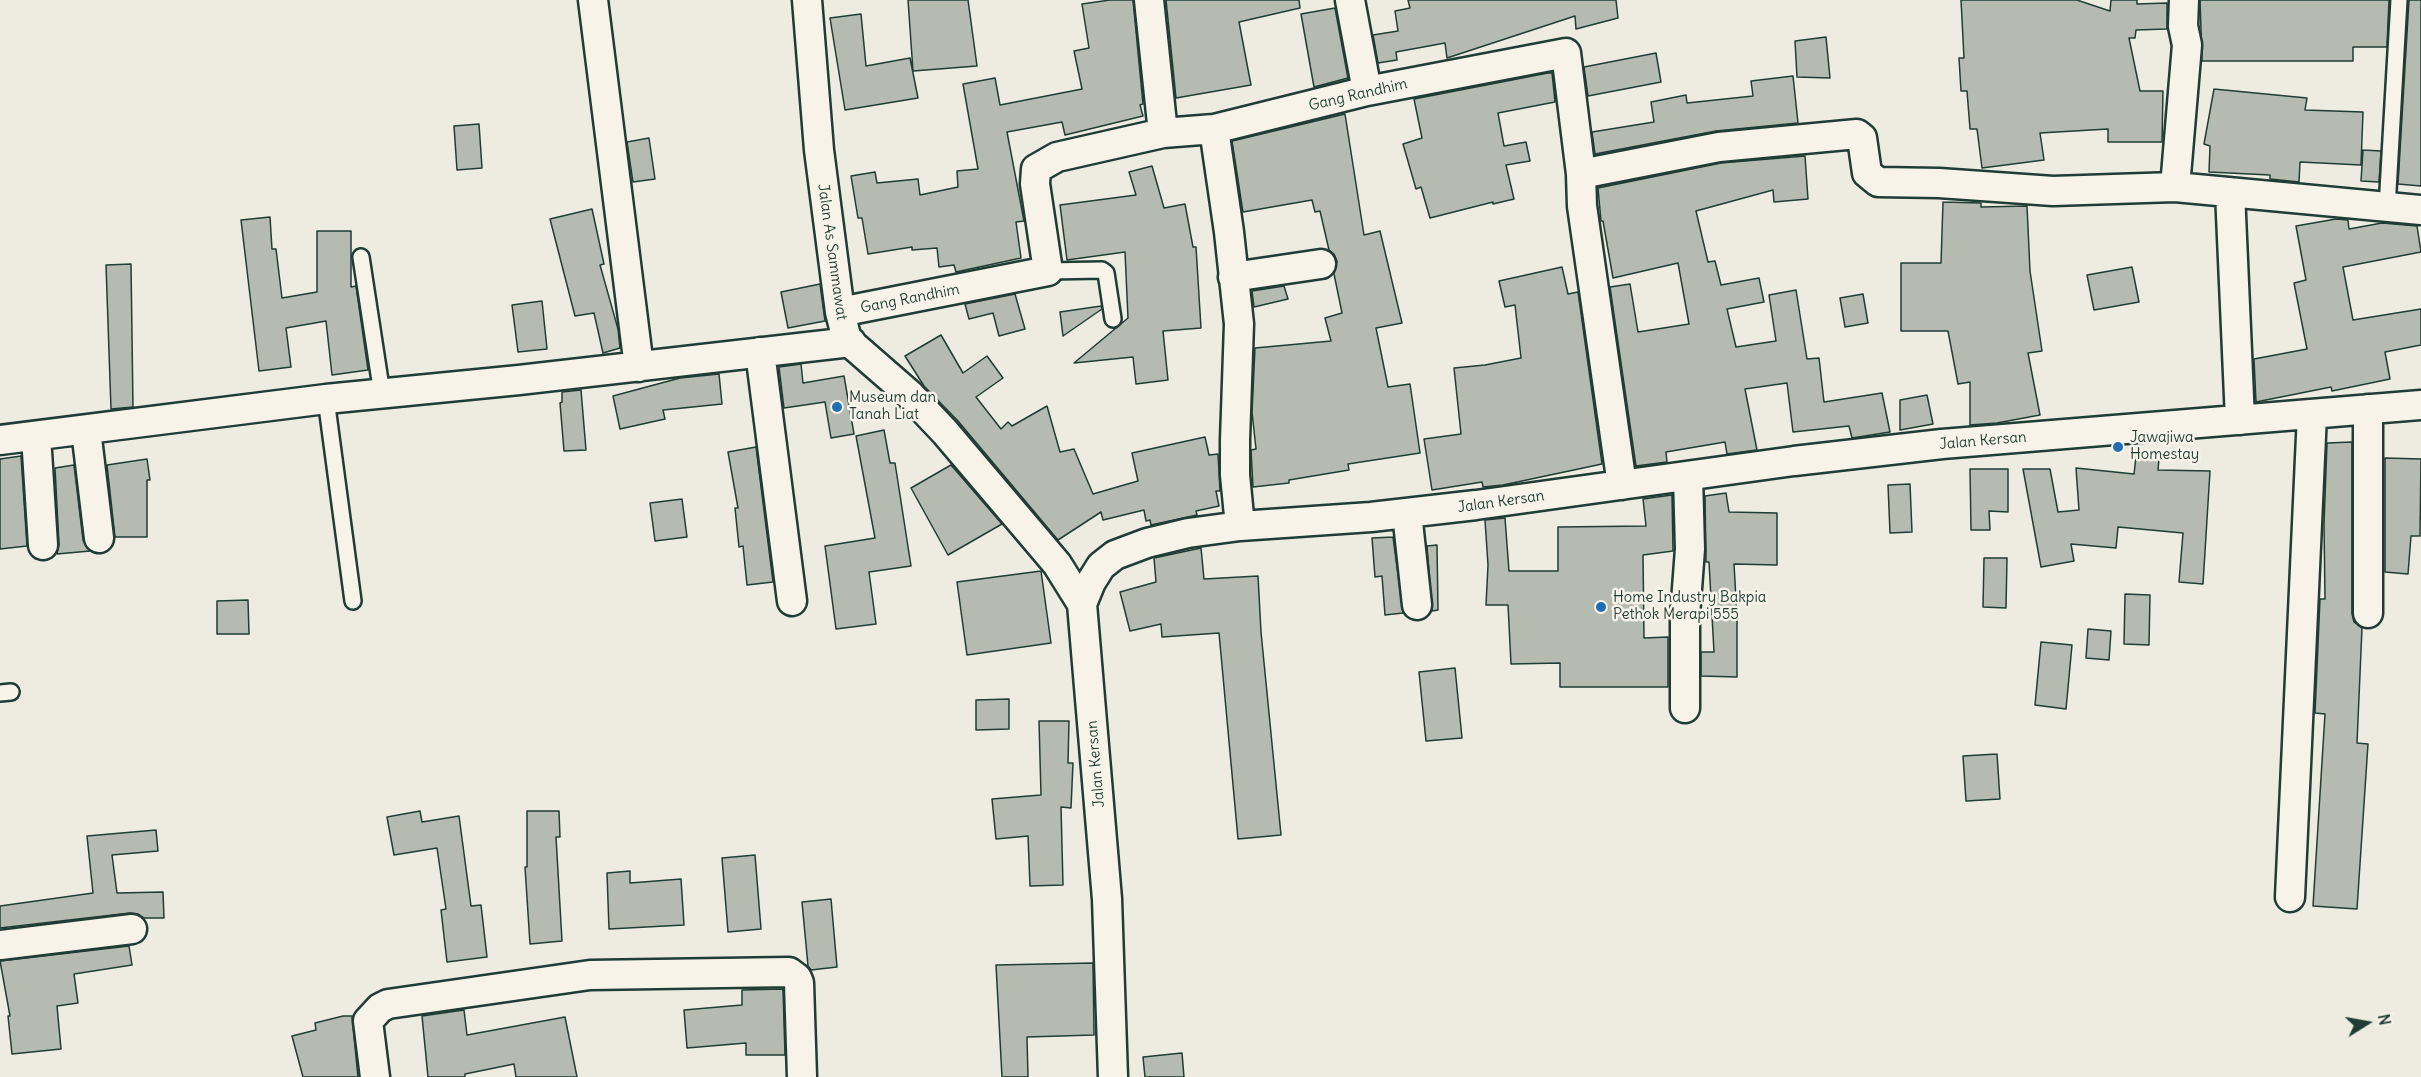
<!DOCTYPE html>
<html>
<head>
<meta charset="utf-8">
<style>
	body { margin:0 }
	#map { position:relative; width:2421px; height:1077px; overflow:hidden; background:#eeece1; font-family:Delius,sans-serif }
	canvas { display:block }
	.north { position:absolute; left:2337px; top:993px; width:60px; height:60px; -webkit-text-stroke:4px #f7f3e8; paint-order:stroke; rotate:79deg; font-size:16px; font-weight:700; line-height:24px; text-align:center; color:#1f3d34 }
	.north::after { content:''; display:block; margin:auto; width:21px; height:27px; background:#1f3d34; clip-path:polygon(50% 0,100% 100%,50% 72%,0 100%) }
</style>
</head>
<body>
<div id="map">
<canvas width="2421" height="1077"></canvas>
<div class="north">N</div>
</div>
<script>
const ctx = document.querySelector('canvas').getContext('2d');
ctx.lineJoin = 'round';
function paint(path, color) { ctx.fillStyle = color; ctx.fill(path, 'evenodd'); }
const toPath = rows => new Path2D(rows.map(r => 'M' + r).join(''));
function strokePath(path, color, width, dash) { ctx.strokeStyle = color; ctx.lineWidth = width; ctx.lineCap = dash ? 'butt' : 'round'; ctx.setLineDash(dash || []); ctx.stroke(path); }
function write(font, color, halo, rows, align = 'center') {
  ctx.font = font + ' Delius,sans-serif'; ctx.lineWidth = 5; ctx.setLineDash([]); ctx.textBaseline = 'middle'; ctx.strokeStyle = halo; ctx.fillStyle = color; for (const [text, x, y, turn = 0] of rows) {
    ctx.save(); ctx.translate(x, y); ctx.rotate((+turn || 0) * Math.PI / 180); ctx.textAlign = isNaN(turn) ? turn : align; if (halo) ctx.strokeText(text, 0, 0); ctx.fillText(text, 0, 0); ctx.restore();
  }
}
const building = toPath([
	[908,0,968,0,977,66,913,71,908,0],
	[1110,0,1133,0,1143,104,1140,105,1143,116,1065,135,1062,122,1007,132,1024,221,1016,222,1021,258,956,272,954,265,939,267,937,248,912,250,912,247,868,254,862,218,858,218,851,176,875,172,877,183,918,179,920,195,958,187,957,171,978,169,963,84,995,78,1000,105,1082,89,1074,51,1089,48,1082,4,1110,0],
	[1166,0,1299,0,1300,8,1239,22,1251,85,1176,98,1166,0],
	[1408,0,1616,0,1618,18,1576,29,1575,16,1447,58,1445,43,1396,52,1397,60,1378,63,1373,35,1398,31,1395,11,1410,8,1408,0],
	[1961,0,2077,0,2110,11,2111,0,2137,0,2137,4,2167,3,2167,29,2136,30,2135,38,2129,38,2140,91,2163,91,2162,142,2108,142,2108,129,2040,133,2044,160,1982,168,1977,129,1970,129,1967,91,1961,91,1959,58,1964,58,1961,0],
	[2200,0,2389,0,2387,47,2353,47,2353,61,2202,61,2200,0],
	[2409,0,2421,0,2421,186,2398,184,2409,0],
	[1335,8,1348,78,1314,87,1301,14,1335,8],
	[861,14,866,66,910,58,918,98,845,110,830,18,861,14],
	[1826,37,1830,78,1797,77,1795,41,1826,37],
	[1656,53,1661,82,1588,96,1584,67,1656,53],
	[1548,73,1552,73,1555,102,1498,113,1504,146,1526,142,1530,161,1506,165,1514,199,1493,204,1493,202,1430,218,1421,187,1416,189,1403,144,1422,138,1414,99,1548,73],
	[1793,76,1798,123,1716,131,1595,154,1592,132,1654,122,1651,102,1686,95,1687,103,1753,96,1751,81,1793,76],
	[2214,89,2307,98,2305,110,2363,112,2361,165,2300,162,2299,182,2270,179,2270,175,2209,172,2210,146,2204,144,2214,89],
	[1345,114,1364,235,1380,231,1402,323,1376,328,1388,387,1410,384,1420,453,1348,464,1349,470,1289,480,1289,483,1253,487,1251,450,1256,449,1252,412,1255,348,1331,341,1325,318,1342,313,1334,274,1337,261,1334,254,1329,250,1320,211,1315,212,1312,200,1243,212,1232,141,1345,114],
	[479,124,482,168,457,170,454,126,479,124],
	[649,138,655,179,633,182,627,142,649,138],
	[2363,150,2381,151,2379,182,2361,181,2363,150],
	[1805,156,1808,199,1774,202,1773,190,1696,211,1708,262,1715,261,1721,285,1759,278,1764,302,1727,309,1736,347,1776,341,1769,295,1796,290,1807,359,1819,358,1824,402,1882,393,1890,432,1852,438,1849,426,1793,432,1787,383,1745,389,1757,450,1727,454,1725,442,1666,452,1667,462,1636,466,1610,287,1630,284,1638,332,1689,324,1678,263,1613,278,1603,221,1601,221,1598,188,1721,163,1805,156],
	[1152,166,1164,208,1185,204,1193,247,1196,247,1201,328,1163,331,1168,380,1136,384,1133,357,1074,363,1128,318,1125,252,1067,260,1060,205,1136,195,1129,172,1152,166],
	[1943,202,1981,203,1981,207,2027,206,2030,271,2042,351,2028,353,2040,415,1997,423,1970,425,1970,382,1958,384,1948,331,1901,331,1901,263,1941,263,1943,202],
	[592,209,604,264,600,265,618,329,620,348,603,353,594,313,575,316,550,219,592,209],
	[270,217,272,249,276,249,282,298,317,292,317,231,351,231,351,287,356,286,368,370,332,375,326,321,286,328,291,367,259,371,241,220,270,217],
	[2336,219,2348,220,2349,229,2382,223,2417,226,2421,252,2343,267,2353,320,2421,309,2421,345,2385,352,2390,379,2332,391,2331,387,2256,402,2254,359,2307,349,2294,283,2306,280,2296,226,2336,219],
	[131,264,133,407,111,409,106,265,131,264],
	[1562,267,1568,294,1578,292,1602,464,1503,485,1483,487,1482,482,1432,490,1424,439,1461,434,1454,368,1485,365,1521,358,1515,305,1505,307,1499,281,1562,267],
	[2132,267,2139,302,2094,310,2087,275,2132,267],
	[820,284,825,321,788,328,781,292,820,284],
	[1284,286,1288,299,1254,307,1252,291,1284,286],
	[1015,294,1025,329,999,336,993,313,969,319,965,304,1015,294],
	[1863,294,1868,323,1845,327,1840,298,1863,294],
	[542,301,547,349,518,352,512,305,542,301],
	[1101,306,1102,309,1063,336,1060,312,1101,306],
	[941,335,963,373,987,356,1003,378,976,397,1001,429,1008,422,1012,426,1047,406,1060,452,1074,449,1093,494,1138,481,1132,453,1205,437,1209,455,1218,454,1220,491,1216,491,1219,506,1196,511,1197,515,1151,525,1150,520,1146,521,1144,510,1103,520,1101,512,1058,540,958,421,924,386,905,356,941,335],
	[801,364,803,383,844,376,854,434,831,438,825,402,784,408,779,367,801,364],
	[719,374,722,404,663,410,665,419,620,429,613,396,680,378,719,374],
	[581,390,586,450,564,451,560,403,562,402,562,392,581,390],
	[1927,395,1933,424,1900,430,1900,400,1927,395],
	[884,430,890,463,895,463,911,566,869,572,876,624,836,629,825,546,875,538,856,436,884,430],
	[2352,442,2352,613,2354,622,2362,628,2357,743,2368,744,2357,909,2313,906,2325,714,2315,713,2320,599,2325,599,2324,524,2327,443,2352,442],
	[756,447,773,582,747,585,743,546,739,547,735,508,738,508,728,452,756,447],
	[21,456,27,546,0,549,0,459,21,456],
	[2136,457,2159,459,2158,470,2210,471,2203,584,2179,582,2183,533,2118,527,2116,548,2071,544,2074,561,2041,567,2023,469,2050,469,2058,512,2079,510,2076,468,2134,474,2136,457],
	[2385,458,2421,459,2420,536,2411,536,2408,574,2385,572,2385,458],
	[147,459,150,480,147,480,147,537,115,537,107,465,147,459],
	[74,465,83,540,90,551,57,554,59,544,55,468,74,465],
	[951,465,1002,524,948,555,911,488,951,465],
	[1970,469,2008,469,2008,512,1989,511,1990,530,1971,530,1970,469],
	[1910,484,1912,532,1890,533,1888,485,1910,484],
	[1726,493,1729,512,1777,513,1777,565,1734,564,1737,617,1737,677,1701,676,1701,652,1714,652,1709,562,1706,562,1705,496,1726,493],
	[1672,495,1673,551,1643,555,1644,638,1668,637,1668,687,1560,687,1560,663,1511,664,1508,605,1486,605,1488,565,1485,520,1505,518,1509,571,1558,571,1558,527,1646,526,1643,499,1672,495],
	[682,499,687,537,655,541,650,503,682,499],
	[1393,537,1403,613,1385,615,1382,576,1375,577,1372,538,1393,537],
	[1437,545,1438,610,1432,611,1427,546,1437,545],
	[1201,548,1204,579,1258,576,1261,632,1281,835,1238,839,1219,633,1162,637,1161,624,1130,631,1120,592,1156,582,1154,558,1201,548],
	[1984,558,2007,558,2006,608,1983,607,1984,558],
	[1041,571,1051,643,967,655,957,582,1041,571],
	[2125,594,2150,595,2149,645,2124,644,2125,594],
	[248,600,249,634,217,634,217,601,248,600],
	[2088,629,2111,631,2109,660,2086,658,2088,629],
	[2041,642,2072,645,2066,709,2035,705,2041,642],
	[1455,668,1462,738,1426,741,1419,672,1455,668],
	[1009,699,1009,729,976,730,976,700,1009,699],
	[1039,721,1069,721,1068,763,1073,763,1071,808,1061,807,1063,885,1030,886,1028,836,996,839,992,799,1041,795,1039,721],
	[1997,754,2000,799,1966,801,1963,756,1997,754],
	[420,811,422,822,459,816,471,906,481,905,487,957,447,962,441,910,446,909,437,848,394,855,387,817,420,811],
	[527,811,559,811,560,837,556,837,562,941,530,944,525,867,527,867,527,811],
	[156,830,158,851,112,855,117,893,163,892,164,918,144,918,138,914,130,913,0,928,0,906,93,893,87,836,156,830],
	[755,855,761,929,728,932,722,858,755,855],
	[630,871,630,883,681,879,684,925,609,929,607,873,630,871],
	[831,899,837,967,811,970,808,966,802,902,831,899],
	[129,946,132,965,74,974,78,1003,57,1006,61,1049,12,1054,8,1016,10,1016,0,961,129,946],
	[1093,963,1094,1035,1027,1037,1028,1077,1002,1077,996,965,1093,963],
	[783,989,785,1055,746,1055,746,1043,687,1048,684,1010,742,1005,742,990,783,989],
	[464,1010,467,1035,565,1017,577,1077,516,1077,514,1064,465,1074,465,1077,428,1077,422,1016,464,1010],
	[343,1016,352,1016,358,1077,303,1077,292,1036,316,1030,315,1023,343,1016],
	[1182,1053,1184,1077,1145,1077,1143,1057,1182,1053]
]);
paint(building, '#b5bbb0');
strokePath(building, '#1f3d34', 1.5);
const lane = toPath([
	[2387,208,2399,0],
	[361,257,382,394],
	[1048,271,1102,270,1106,273,1113,319],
	[326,399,353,601],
	[0,693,11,692]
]);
const street = toPath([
	[593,0,639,367],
	[807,0,819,150,840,312,847,340,909,394,945,432,1057,564,1082,604],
	[1149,0,1163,133],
	[1350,0,1367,91],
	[1214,129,1229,232,1239,324,1235,440,1235,475,1240,526],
	[1581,174,1719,147,1857,134,1862,138,1867,173,1878,182,1939,183,2053,191,2175,187,2421,210],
	[2175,187,2187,45,2183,26,2184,0],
	[2230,192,2240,420],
	[1233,277,1321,264],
	[840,312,1048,271,1035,184,1036,169,1057,157,1163,133,1214,129,1367,91,1566,53,1581,174,1582,206,1622,485],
	[760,352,792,601],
	[2368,409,2368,613],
	[86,430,99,538],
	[36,436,43,545],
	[0,440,326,399,519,380,851,342],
	[1407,513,1417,605],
	[1685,708,1685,615,1690,549,1688,476],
	[2290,897,2312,414],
	[0,945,132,929],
	[375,1077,368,1021,380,1008,388,1004,590,975,789,972,797,978,799,983,802,1077],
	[1113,1077,1107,899,1082,604,1091,582,1101,566,1115,555,1147,543,1188,533,1240,526,1371,517,1476,505,1794,461,1942,444,2421,405]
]);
strokePath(lane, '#1f3d34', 20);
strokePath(street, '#1f3d34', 33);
strokePath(lane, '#f7f3e8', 15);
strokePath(street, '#f7f3e8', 28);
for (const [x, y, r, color] of [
	[837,407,6,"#1f6fb2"],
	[2118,447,6,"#1f6fb2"],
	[1601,607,6,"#1f6fb2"]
]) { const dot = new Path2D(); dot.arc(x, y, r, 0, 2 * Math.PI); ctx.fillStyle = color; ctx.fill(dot); strokePath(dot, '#f7f3e8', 2); }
write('15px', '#1f3d34', '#f7f3e8', [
	["Gang Randhim",1358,95,-13],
	["Jalan As Sammawat",832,252,82],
	["Gang Randhim",910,299,-11],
	["Jalan Kersan",1983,441,-5],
	["Jalan Kersan",1501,502,-8],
	["Jalan Kersan",1096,764,-95]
]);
write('15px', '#1f3d34', '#f7f3e8', [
	["Museum dan",849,398],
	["Tanah Liat",849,415],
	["Jawajiwa",2130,438],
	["Homestay",2130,455],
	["Home Industry Bakpia",1613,598],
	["Pethok Merapi 555",1613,615]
], 'left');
</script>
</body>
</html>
